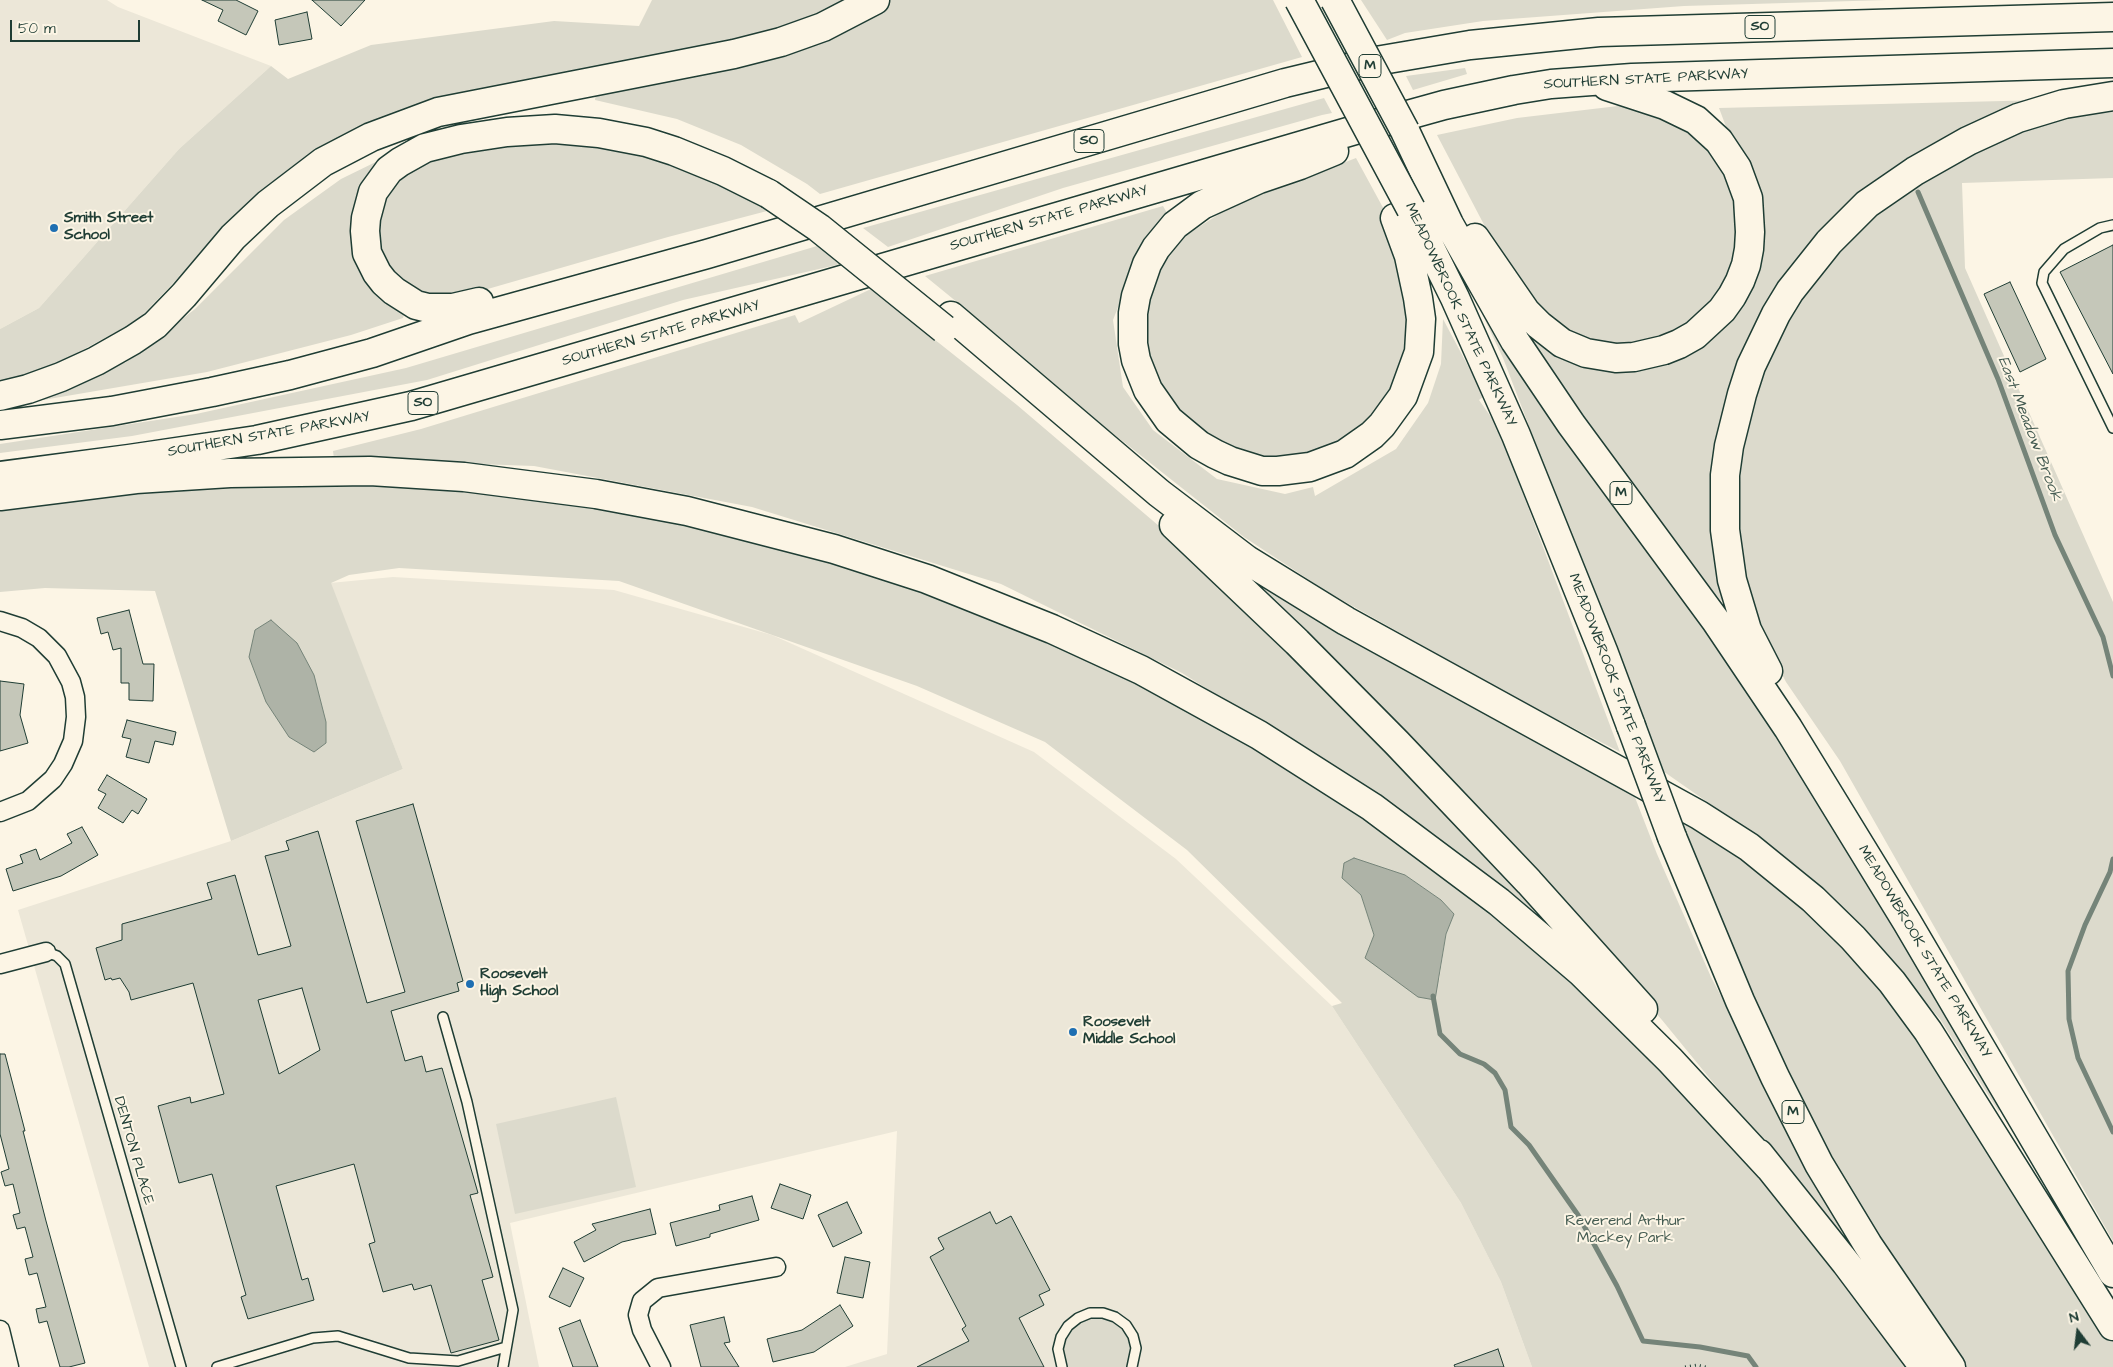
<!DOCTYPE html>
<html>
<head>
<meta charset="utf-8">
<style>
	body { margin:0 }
	#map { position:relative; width:2113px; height:1367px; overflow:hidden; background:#fcf5e5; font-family:"Architects Daughter",sans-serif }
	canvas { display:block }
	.north { position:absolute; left:2053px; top:1307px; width:50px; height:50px; -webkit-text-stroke:4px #fcf5e5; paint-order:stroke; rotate:345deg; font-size:14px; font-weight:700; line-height:20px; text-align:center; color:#1f3d34 }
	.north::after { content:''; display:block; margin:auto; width:18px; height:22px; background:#1f3d34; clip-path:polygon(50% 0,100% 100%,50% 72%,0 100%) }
	.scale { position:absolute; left:10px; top:20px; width:130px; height:22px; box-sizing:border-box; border:2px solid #1f3d34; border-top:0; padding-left:6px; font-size:15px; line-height:18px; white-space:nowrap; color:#1f3d34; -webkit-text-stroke:4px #fcf5e5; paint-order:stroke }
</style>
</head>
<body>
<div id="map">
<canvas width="2113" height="1367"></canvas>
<div class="north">N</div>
<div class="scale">50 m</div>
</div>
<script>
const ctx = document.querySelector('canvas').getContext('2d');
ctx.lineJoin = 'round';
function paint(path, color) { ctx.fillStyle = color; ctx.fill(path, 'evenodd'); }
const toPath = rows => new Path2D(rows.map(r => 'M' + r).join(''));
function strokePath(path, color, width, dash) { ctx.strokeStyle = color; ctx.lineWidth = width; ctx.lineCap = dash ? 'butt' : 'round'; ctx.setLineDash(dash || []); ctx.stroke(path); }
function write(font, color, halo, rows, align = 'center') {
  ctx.font = font + ' "Architects Daughter",sans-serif'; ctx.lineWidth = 4; ctx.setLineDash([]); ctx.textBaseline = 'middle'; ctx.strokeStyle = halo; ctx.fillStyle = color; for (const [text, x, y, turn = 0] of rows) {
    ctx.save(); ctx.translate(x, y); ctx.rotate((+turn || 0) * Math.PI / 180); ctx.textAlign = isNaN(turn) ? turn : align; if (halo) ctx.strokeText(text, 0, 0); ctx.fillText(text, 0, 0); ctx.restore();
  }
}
paint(toPath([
	[0,0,107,0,118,7,271,66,179,149,39,308,0,329],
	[393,577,614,590,772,635,1034,752,1176,859,1332,1006,1461,1203,1501,1282,1532,1367,845,1367,887,1354,897,1131,510,1223,539,1367,149,1367,18,910,231,841,403,769,330,583]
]), '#ece7d8');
paint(toPath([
	[652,0,860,0,786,32,394,121,185,286,178,278,138,320,38,374,0,385,0,329,39,308,179,149,271,66,288,79,371,45,554,21,639,26],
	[891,0,1273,0,1302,57,820,194,807,184,741,145,677,119,595,100,596,91,886,4],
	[1361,0,1887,0,1684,6,1483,21,1405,33,1387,40],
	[1465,68,1467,74,1413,90,1406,76],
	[1324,98,1332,113,1322,115,1063,188,888,247,863,228],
	[2044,100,1854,204,1724,428,1731,610,1698,578,1558,386,1518,322,1567,355,1680,355,1758,272,1728,132,1719,108],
	[1618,106,1652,108,1707,139,1736,185,1737,277,1701,320,1643,347,1588,343,1541,313,1513,280,1437,135,1517,118],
	[2113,112,2113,178,1962,183,1965,268,2113,602,2113,1241,1840,761,1786,682,1751,614,1737,517,1744,437,1772,347,1810,286,1875,215,1945,166,2014,132,2076,115],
	[532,140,614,146,673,161,755,202,767,211,668,237,453,299,412,292,385,266,375,228,385,195,415,167,469,148],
	[390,155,358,209,405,311,403,318,351,335,207,372,43,400,44,394,120,359,125,363,195,309,284,220,341,179],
	[1356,158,1393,226,1417,309,1412,360,1383,414,1331,450,1274,462,1229,448,1174,410,1146,363,1142,324,1154,273,1185,236,1230,207],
	[1163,206,1167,213,1146,236,1113,320,1123,387,1153,430,1217,479,1285,494,1313,487,1315,496,1396,449,1428,403,1441,364,1443,319,1484,396,1479,400,1498,427,1620,752,1508,694,1326,591,1244,537,1106,428,1001,338,925,276],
	[817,246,841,264,683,300,427,380,132,436,0,453,0,444,196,414,406,368],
	[1463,274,1721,644,1998,1096,1999,1112,1940,1019,1831,895,1713,806,1660,769,1503,358],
	[871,289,1017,405,1186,549,1361,719,1544,915,1537,922,1368,790,1182,673,1001,584,752,507,534,466,334,459,333,451,421,429,795,315,799,323],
	[248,478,402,478,612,503,792,544,1110,661,1296,765,1540,946,1774,1184,1906,1367,1532,1367,1501,1282,1461,1203,1332,1006,1342,1003,1187,850,1045,742,917,686,619,581,399,568,349,575,331,583,403,769,231,841,155,591,45,588,0,592,0,504],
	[1405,875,1441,900,1454,914,1446,934,1439,981,1374,935,1361,895],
	[1224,558,1629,782,1657,854,1711,977,1811,1169,1916,1331,1662,1020,1536,879],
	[1675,811,1712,832,1821,916,1908,1011,2113,1337,2113,1367,1964,1367,1929,1317,1801,1106,1706,896],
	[616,1097,636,1187,515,1214,496,1124],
	[1115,1317,1133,1336,1132,1367,1062,1367,1061,1337,1078,1318]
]), '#dcdacc');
const water = toPath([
	[271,620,297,643,314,675,326,722,326,743,314,752,289,737,266,702,249,657,255,630,271,620],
	[1354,858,1405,875,1441,900,1454,914,1446,934,1435,1000,1418,997,1365,958,1374,935,1361,895,1342,878,1344,863,1354,858]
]);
paint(water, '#aeb3a7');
strokePath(water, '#758479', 1);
strokePath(toPath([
	[1918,192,1998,379,2055,535,2103,637,2113,676],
	[2113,859,2110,872,2085,925,2068,971,2069,1019,2078,1058,2113,1132],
	[1433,996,1440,1034,1460,1054,1484,1064,1495,1073,1505,1090,1511,1127,1529,1145,1578,1215,1617,1286,1643,1341,1700,1347,1748,1356,1756,1367]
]), '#758479', 5);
const building = toPath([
	[202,0,236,0,258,11,246,35,218,21,223,10,202,0],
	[312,0,365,0,341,26,312,0],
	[307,12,312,39,279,45,275,20,307,12],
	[2113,245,2113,374,2060,272,2113,245],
	[2010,282,2046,359,2020,372,1984,294,2010,282],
	[129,610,143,664,154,664,153,701,129,700,129,683,121,683,121,648,113,650,108,632,101,634,97,618,129,610],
	[0,681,24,684,20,715,28,743,0,751,0,681],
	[127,720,176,732,173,745,155,741,149,763,126,757,131,739,122,737,127,720],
	[107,775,147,799,138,814,132,810,123,823,98,808,106,794,98,790,107,775],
	[413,804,463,981,457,983,459,991,391,1011,405,1061,422,1056,426,1072,442,1068,478,1193,470,1195,493,1277,482,1280,499,1340,451,1353,431,1285,414,1290,412,1284,383,1292,369,1244,375,1242,354,1164,276,1186,302,1280,308,1278,314,1300,248,1319,241,1297,246,1295,212,1174,179,1183,158,1106,190,1097,191,1103,224,1094,193,983,131,1000,129,992,120,978,112,980,111,978,105,980,96,948,122,940,122,924,212,899,207,883,235,875,258,955,291,946,265,856,289,850,286,841,318,831,367,1003,405,992,356,821,413,804],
	[302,988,320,1050,279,1074,258,1000,302,988],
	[82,827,98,855,61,876,13,891,6,869,23,863,20,855,36,849,40,860,72,843,67,834,82,827],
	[0,1054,5,1054,25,1131,23,1131,46,1221,85,1363,69,1367,60,1367,47,1321,39,1323,36,1309,46,1307,37,1273,29,1275,25,1259,33,1257,25,1227,17,1229,13,1215,20,1213,13,1184,5,1186,1,1172,9,1169,0,1134,0,1054],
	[780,1184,811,1195,803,1219,771,1208,780,1184],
	[752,1196,759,1220,710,1234,710,1237,676,1246,670,1223,720,1210,719,1205,752,1196],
	[847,1202,862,1233,833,1247,818,1215,847,1202],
	[650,1209,656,1234,622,1242,584,1262,574,1242,596,1230,592,1224,650,1209],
	[990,1212,996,1224,1011,1216,1050,1290,1039,1295,1044,1305,1019,1318,1044,1367,917,1367,969,1341,962,1329,966,1326,930,1257,944,1249,938,1238,990,1212],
	[845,1257,870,1262,863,1298,837,1293,845,1257],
	[563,1268,584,1278,570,1307,549,1297,563,1268],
	[840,1305,853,1326,814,1352,773,1362,767,1339,802,1330,840,1305],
	[724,1317,730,1342,724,1343,739,1367,701,1367,690,1325,724,1317],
	[580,1320,598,1367,573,1367,559,1328,580,1320],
	[1498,1349,1504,1367,1455,1367,1454,1365,1498,1349]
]);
paint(building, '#c5c7b9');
strokePath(building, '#1f3d34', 1);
const lane = toPath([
	[2113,225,2100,228,2064,249,2044,272,2042,283,2113,428],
	[46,952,57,956,65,964,181,1367],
	[443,1017,467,1102,513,1310,503,1367],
	[217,1367,313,1338,338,1336,409,1358,458,1361,506,1347],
	[1062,1367,1058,1349,1061,1337,1068,1326,1078,1318,1090,1313,1103,1313,1115,1317,1126,1325,1133,1336,1136,1348,1132,1367]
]);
const street = toPath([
	[0,621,22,628,39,638,57,656,71,682,75,697,76,717,73,741,63,764,53,779,28,801,0,812],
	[0,964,46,952],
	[0,1330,9,1367],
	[661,1367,642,1330,638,1315,642,1301,658,1288,776,1267]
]);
const highway = toPath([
	[1405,131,1449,224,1515,341,1571,424,1716,621,1788,728,1907,922,2113,1273],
	[1334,151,1300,165,1259,179,1202,205,1175,225,1156,248,1147,264,1136,296,1133,313,1133,344,1136,360,1148,390,1169,420,1199,445,1215,454,1230,461,1262,471,1278,471,1310,467,1345,454,1372,435,1382,425,1403,396,1419,352,1421,319,1418,298,1409,256,1395,218],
	[1411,209,1455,298,1516,435,1603,651,1631,726],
	[1475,238,1526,312,1539,325,1562,343,1586,353,1616,358,1634,357,1664,350,1679,344,1695,335,1722,310,1732,296,1740,281,1746,265,1749,249,1750,232,1748,198,1737,168,1719,141,1696,120,1665,105,1607,86],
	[479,302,453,308,428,308,416,305,394,291,384,282,377,273,367,253,365,231,366,218,373,192,389,170,400,162,425,148,461,139,507,132,555,129,599,133,646,142,674,151,723,171,769,194],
	[951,316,1159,493,1247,560,1346,621,1699,815,1749,847,1813,899,1853,938,1892,982,1928,1031,2113,1326],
	[0,396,28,389,61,377,96,361,133,340,155,325,184,295,233,237,268,204,323,162,371,137,438,112,734,54,781,42,823,27,875,0],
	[0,425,112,411,212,392,290,375,372,353,468,320,707,254,1285,83,1376,61,1470,45,1599,32,2113,17],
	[0,476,129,459,257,440,411,406,1372,125,1444,105,1514,90,1551,84,1632,78,2113,63],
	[0,496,136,479,230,473,370,471,464,477,596,494,687,511,834,549,927,579,1052,629,1141,670,1259,735,1372,807,1499,902,1581,972,1670,1060,1769,1167],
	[1174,525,1297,642,1397,743,1529,882,1643,1009],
	[1768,671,1747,630,1732,580,1725,530,1725,475,1729,446,1742,394,1751,366,1776,314,1790,291,1829,242,1867,204,1915,171,1968,141,2018,118,2064,104,2113,96],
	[1672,837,1740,1001,1775,1077,1819,1164,1868,1245,1951,1367],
	[1759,1154,1846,1263,1924,1367]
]);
strokePath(lane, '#1f3d34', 12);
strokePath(street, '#1f3d34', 21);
strokePath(highway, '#1f3d34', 31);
strokePath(toPath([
	[1685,1367,1697,1365,1706,1367]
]), '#1f3d34', 3, [1, 4]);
strokePath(lane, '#fcf5e5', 9);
strokePath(street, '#fcf5e5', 18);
strokePath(highway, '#fcf5e5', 28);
const highwayBridge = toPath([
	[1299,0,1411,209],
	[1335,0,1405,131],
	[769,194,819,228,944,329],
	[1631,726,1672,837]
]);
strokePath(highwayBridge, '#1f3d34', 31, []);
strokePath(highwayBridge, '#fcf5e5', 28);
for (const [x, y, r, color] of [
	[54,228,5,"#1f6fb2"],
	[470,984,5,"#1f6fb2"],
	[1073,1032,5,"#1f6fb2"]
]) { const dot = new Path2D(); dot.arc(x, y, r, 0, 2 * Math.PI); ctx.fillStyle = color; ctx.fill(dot); strokePath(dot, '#fcf5e5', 2); }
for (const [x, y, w] of [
	[1760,27,30],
	[1370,66,22],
	[1089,141,30],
	[423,403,30],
	[1621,493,22],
	[1793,1112,22]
]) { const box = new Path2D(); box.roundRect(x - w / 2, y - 11.5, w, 23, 4); ctx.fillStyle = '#fcf5e5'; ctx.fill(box); strokePath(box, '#1f3d34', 1); }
write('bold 14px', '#1f3d34', null, [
	["SO",1760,27],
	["M",1370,66],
	["SO",1089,141],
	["SO",423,403],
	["M",1621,493],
	["M",1793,1112]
]);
write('15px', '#1f3d34', '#fcf5e5', [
	["SOUTHERN STATE PARKWAY",1646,80,-3],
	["SOUTHERN STATE PARKWAY",1049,219,-16],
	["MEADOWBROOK STATE PARKWAY",1460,315,65],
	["SOUTHERN STATE PARKWAY",661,334,-16],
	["SOUTHERN STATE PARKWAY",269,435,-10],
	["MEADOWBROOK STATE PARKWAY",1616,689,69],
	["MEADOWBROOK STATE PARKWAY",1924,952,59],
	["DENTON PLACE",133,1151,74]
]);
write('bold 15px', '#1f3d34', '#fcf5e5', [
	["Smith Street",64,219],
	["School",64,236],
	["Roosevelt",480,975],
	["High School",480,992],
	["Roosevelt",1083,1023],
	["Middle School",1083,1040]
], 'left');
write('15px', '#455c52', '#fcf5e5', [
	["Reverend Arthur",1625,1222],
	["Mackey Park",1625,1239]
]);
write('italic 16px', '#435a51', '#fcf5e5', [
	["East Meadow Brook",2029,429,69]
]);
</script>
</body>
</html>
